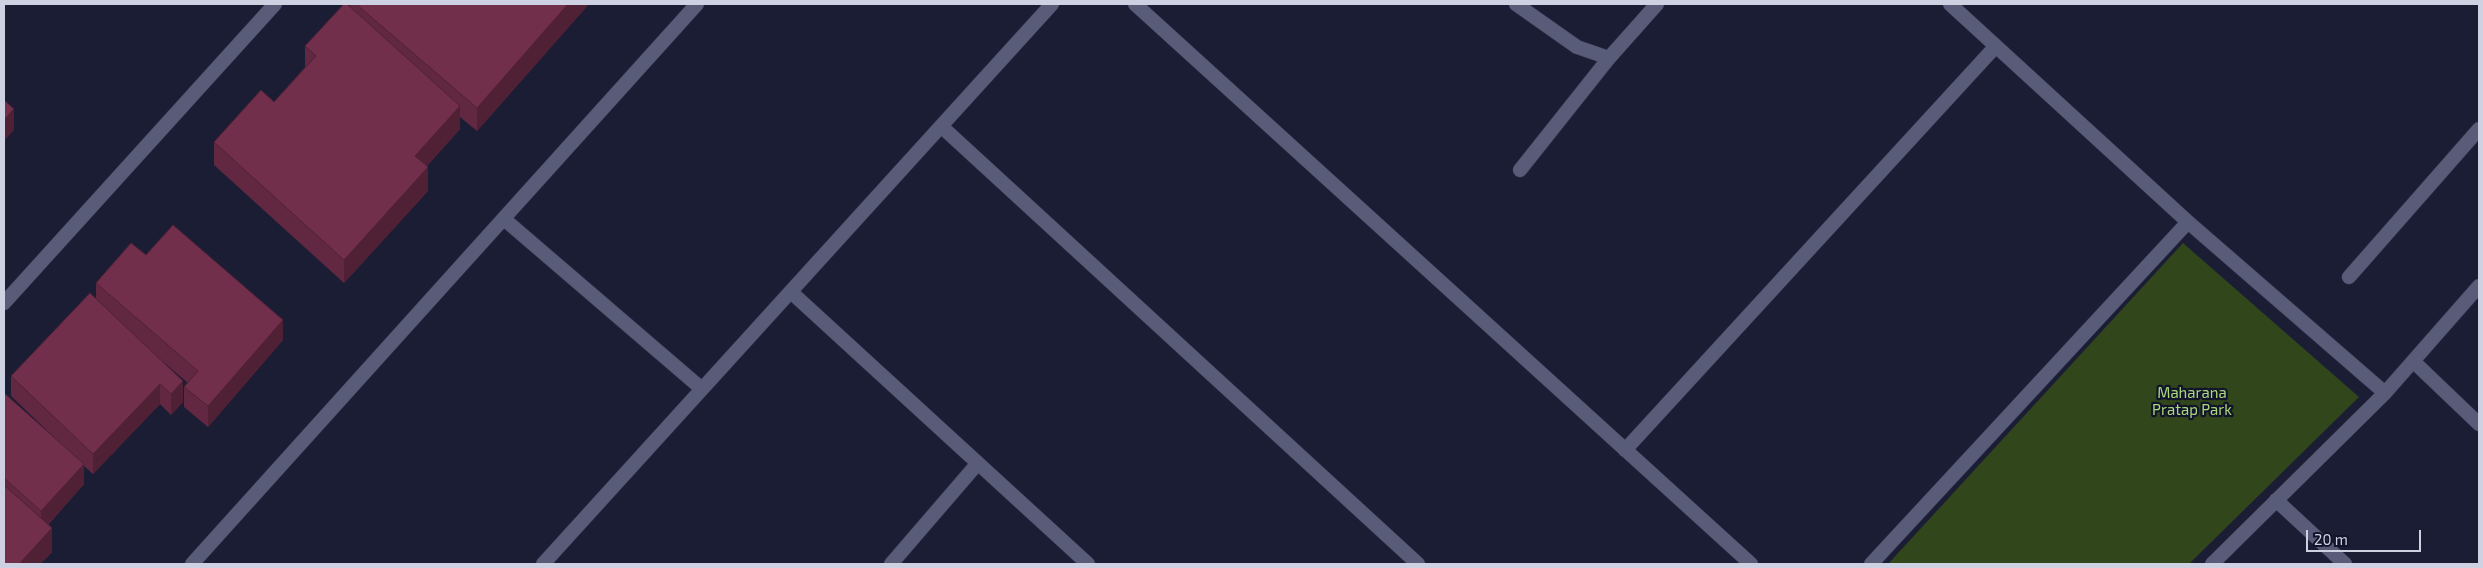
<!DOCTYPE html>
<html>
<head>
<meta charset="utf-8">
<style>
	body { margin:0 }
	#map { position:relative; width:2483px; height:568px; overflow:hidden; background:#1b1d35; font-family:"Exo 2",sans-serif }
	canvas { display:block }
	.frame { position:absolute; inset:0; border:5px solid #ced1e1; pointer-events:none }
	.scale { position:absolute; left:2306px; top:530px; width:115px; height:22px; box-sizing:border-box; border:2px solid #ced1e1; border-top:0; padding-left:6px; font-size:15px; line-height:18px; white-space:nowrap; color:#ced1e1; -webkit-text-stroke:4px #12142b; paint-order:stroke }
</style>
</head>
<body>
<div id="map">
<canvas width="2483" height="568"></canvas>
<div class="frame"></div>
<div class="scale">20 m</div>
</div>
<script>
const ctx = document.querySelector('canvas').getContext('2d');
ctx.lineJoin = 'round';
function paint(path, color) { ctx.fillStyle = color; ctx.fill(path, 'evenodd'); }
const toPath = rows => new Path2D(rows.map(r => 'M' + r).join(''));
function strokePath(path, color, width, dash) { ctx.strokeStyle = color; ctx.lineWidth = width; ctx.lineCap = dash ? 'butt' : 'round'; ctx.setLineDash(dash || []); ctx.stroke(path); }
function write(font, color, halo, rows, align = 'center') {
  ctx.font = font + ' "Exo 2",sans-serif'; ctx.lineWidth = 4.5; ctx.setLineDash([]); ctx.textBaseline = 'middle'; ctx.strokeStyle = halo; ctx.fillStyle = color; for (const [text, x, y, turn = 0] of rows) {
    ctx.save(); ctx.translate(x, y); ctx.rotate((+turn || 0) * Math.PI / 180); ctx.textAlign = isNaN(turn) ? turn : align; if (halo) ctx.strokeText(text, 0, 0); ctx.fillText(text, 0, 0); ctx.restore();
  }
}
paint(toPath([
	[2183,243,2359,397,2189,564,1888,564]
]), '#31461a');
const service = toPath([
	[2349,277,2479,129]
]);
const minor = toPath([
	[1135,4,1751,564],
	[1516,4,1577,47,1609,58],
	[1950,4,2188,222,2385,393],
	[941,126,1418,564],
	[1520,170,1609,58,1657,4],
	[504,219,702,389],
	[791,292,1088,564],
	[4,303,275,4],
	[2413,361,2479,424],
	[1625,450,1996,46],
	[2276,500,2345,564],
	[192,564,697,4],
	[543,564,1052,4],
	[891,564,978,463],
	[1871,564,2188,222],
	[2212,564,2385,393,2479,286]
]);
strokePath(service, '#36374b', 15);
strokePath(minor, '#36374b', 15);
strokePath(service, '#585c78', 14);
strokePath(minor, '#585c78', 14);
paint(toPath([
	[350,4,589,4,477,131,460,117,460,129,427,166,428,191,344,283,214,165,214,142,274,102,305,67,305,46,350,7],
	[146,255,283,340,208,427,184,407,184,387,188,383,154,354,183,402,171,415,160,404,93,474,84,466,84,484,48,525,52,552,40,564,4,564,4,393,59,442,11,396,11,376,96,299,96,283]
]), '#622841');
paint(toPath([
	[568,4,589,4,477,131,477,108],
	[460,106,460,129,415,179,415,156],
	[14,109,14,130,4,141,4,120],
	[428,167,428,191,344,283,344,260],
	[283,320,283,340,208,427,208,406],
	[183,381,183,402,171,415,171,394],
	[160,384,160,404,93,474,93,454],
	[84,464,84,484,41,532,41,511],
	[52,528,52,552,40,564,19,564]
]), '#502135');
const building = toPath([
	[344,4,347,4,460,106,415,156,428,167,344,260,214,142,261,90,274,102,316,56,305,46,344,4],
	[356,4,568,4,477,108,356,4],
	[4,100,14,109,4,120,4,100],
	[173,225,283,320,208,406,184,387,198,371,96,283,131,243,146,255,173,225],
	[90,293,183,381,171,394,160,384,93,454,11,376,90,293],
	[4,393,84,464,41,511,4,478,4,393],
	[4,485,52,528,19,564,4,564,4,485]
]);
paint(building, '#722f4c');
strokePath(building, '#502135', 1);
write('15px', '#aad87a', '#12142b', [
	["Maharana",2192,393],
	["Pratap Park",2192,410]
]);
</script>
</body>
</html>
